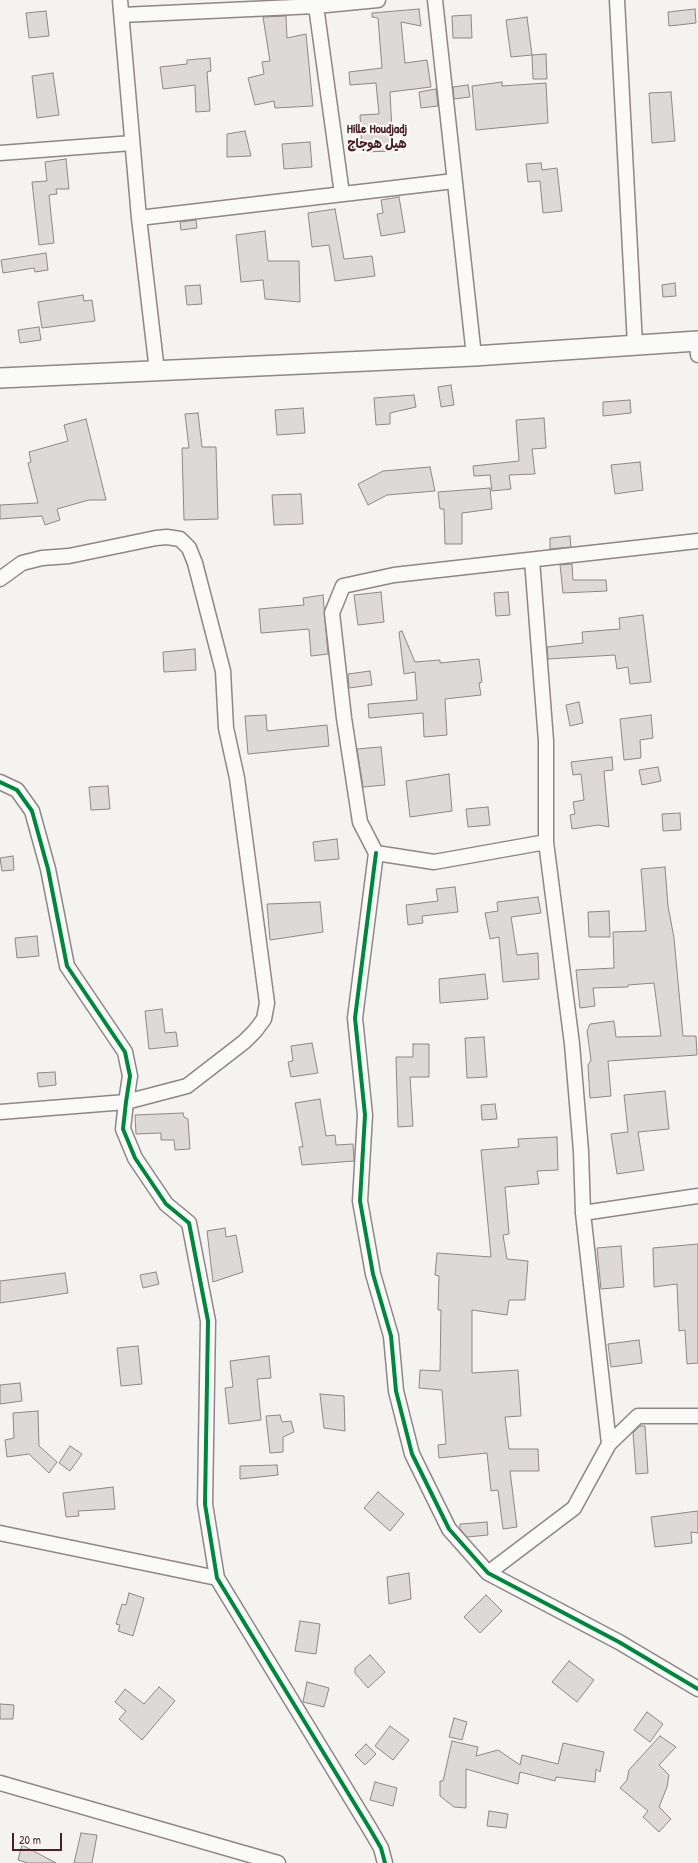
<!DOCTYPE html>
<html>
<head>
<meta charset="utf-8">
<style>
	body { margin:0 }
	#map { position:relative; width:698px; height:1863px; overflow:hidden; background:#f5f3f0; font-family:"Patrick Hand",sans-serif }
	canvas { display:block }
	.scale { position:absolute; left:12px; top:1833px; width:50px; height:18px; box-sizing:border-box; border:2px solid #4a1f2b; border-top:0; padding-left:5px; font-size:12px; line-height:14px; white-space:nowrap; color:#4a1f2b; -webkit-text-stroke:3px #fdfcf7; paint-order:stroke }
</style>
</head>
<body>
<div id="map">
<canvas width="698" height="1863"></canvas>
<div class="scale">20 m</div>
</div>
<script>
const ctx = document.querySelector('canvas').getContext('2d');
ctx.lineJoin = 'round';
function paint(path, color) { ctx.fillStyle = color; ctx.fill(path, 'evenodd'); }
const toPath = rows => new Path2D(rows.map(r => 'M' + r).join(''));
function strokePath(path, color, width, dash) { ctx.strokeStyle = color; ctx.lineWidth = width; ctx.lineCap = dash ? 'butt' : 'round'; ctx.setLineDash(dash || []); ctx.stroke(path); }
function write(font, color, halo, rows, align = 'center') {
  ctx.font = font + ' "Patrick Hand","Playpen Sans Arabic",sans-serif'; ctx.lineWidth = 4; ctx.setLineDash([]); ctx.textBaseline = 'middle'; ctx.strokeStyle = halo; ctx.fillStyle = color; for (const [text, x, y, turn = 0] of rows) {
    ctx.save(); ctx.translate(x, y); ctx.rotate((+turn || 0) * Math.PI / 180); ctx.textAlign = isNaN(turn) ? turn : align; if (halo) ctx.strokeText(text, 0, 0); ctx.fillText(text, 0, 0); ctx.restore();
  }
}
const building = toPath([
	[419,9,421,26,401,22,405,63,427,60,431,87,390,92,393,151,362,152,360,115,379,114,376,83,350,85,349,72,382,68,378,18,372,17,372,13,419,9],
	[695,9,696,23,669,26,668,12,695,9],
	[46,11,49,36,29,38,26,13,46,11],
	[471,15,472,38,453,38,452,16,471,15],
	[286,16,287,38,306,34,313,106,275,108,274,101,255,105,248,78,264,74,262,62,270,61,263,17,286,16],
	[527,17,532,55,511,57,506,20,527,17],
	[546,54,547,79,533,79,532,55,546,54],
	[210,58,211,71,207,72,210,111,196,112,195,85,163,89,160,67,187,64,187,60,210,58],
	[53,73,59,115,37,118,32,76,53,73],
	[502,82,502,86,546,83,548,123,476,130,472,86,502,82],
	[468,85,470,97,454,99,453,87,468,85],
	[436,89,438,106,421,108,419,92,436,89],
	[671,92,675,141,652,143,649,93,671,92],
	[245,131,251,156,227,157,227,134,245,131],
	[310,142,312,167,284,169,282,144,310,142],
	[66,159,69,189,56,189,57,194,49,195,54,243,39,245,32,182,47,181,45,162,66,159],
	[541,163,542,170,557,168,562,211,543,213,540,181,528,182,526,164,541,163],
	[399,197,405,232,381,236,377,214,383,213,381,200,399,197],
	[335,209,344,259,372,256,375,276,335,281,329,245,312,247,308,213,335,209],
	[196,220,197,228,181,230,180,222,196,220],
	[265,231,268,261,299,261,300,302,265,299,263,280,241,282,236,235,265,231],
	[46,253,48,270,35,272,34,268,3,273,1,260,46,253],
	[675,283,676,296,663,297,662,285,675,283],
	[200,285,202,304,187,305,185,286,200,285],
	[83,295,84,301,92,300,95,321,42,328,38,302,83,295],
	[39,327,41,340,20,343,18,330,39,327],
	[451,385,454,405,441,407,438,387,451,385],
	[414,395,416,407,390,413,390,424,376,425,374,398,414,395],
	[630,400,631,413,603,416,603,402,630,400],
	[303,408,305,433,277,435,275,410,303,408],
	[198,413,202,447,216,447,218,519,184,520,182,448,189,448,185,414,198,413],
	[544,418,546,448,532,449,535,474,509,475,511,489,492,491,490,475,474,476,473,466,519,461,516,420,544,418],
	[86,419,106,500,89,500,57,509,60,520,45,525,42,516,0,519,0,505,38,503,28,463,31,462,29,452,68,441,64,425,86,419],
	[640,462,643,490,615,494,611,465,640,462],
	[430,467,435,491,387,495,368,505,358,484,383,471,430,467],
	[490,488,492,509,462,513,462,544,445,544,444,509,440,509,438,492,490,488],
	[301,494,303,524,274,525,272,495,301,494],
	[570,536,571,547,550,549,550,538,570,536],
	[572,564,573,580,606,580,607,591,563,593,560,565,572,564],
	[381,592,384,622,358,625,354,595,381,592],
	[508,592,510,615,496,616,494,593,508,592],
	[323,595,328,654,311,656,309,629,261,633,259,609,304,605,303,598,323,595],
	[643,615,651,682,630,684,628,667,617,669,615,655,548,659,547,647,583,643,582,632,620,629,619,618,643,615],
	[402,631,415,662,440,660,440,663,479,659,482,682,479,683,481,695,445,699,447,735,424,737,423,713,369,718,368,704,417,700,415,672,404,674,399,632,402,631],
	[195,649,196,670,164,672,163,652,195,649],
	[370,671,372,685,349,688,348,674,370,671],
	[579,702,583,723,570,726,566,705,579,702],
	[266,715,267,731,327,725,329,746,248,754,245,716,266,715],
	[651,715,653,738,640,740,641,758,624,760,620,719,651,715],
	[381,747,385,785,363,787,357,749,381,747],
	[612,757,613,770,604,771,609,827,598,825,572,829,570,815,575,814,573,802,584,800,581,774,573,775,571,762,612,757],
	[658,767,661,781,642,785,639,770,658,767],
	[449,774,452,811,410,817,406,781,449,774],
	[108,786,110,809,91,810,89,787,108,786],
	[488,807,490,825,468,827,466,809,488,807],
	[680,813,681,830,663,831,662,814,680,813],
	[337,839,339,859,315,861,313,842,337,839],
	[13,856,14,870,2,871,0,858,13,856],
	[665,867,668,906,674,938,683,1036,696,1036,697,1055,608,1061,611,1096,590,1098,588,1065,591,1060,587,1031,590,1024,614,1021,616,1037,661,1036,654,983,628,985,628,987,593,988,595,1006,580,1008,576,970,614,968,613,932,646,931,641,869,665,867],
	[455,887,458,912,422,916,423,923,408,925,406,905,438,901,436,889,455,887],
	[538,897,541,913,511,917,517,955,538,953,539,979,503,982,499,937,490,939,485,913,498,911,497,902,538,897],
	[320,902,323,932,270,940,267,904,320,902],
	[609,911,610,937,589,937,588,912,609,911],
	[37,936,39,956,17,958,15,938,37,936],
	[485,974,488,999,440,1003,439,979,485,974],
	[162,1009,165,1033,176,1032,178,1046,149,1049,145,1011,162,1009],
	[484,1037,487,1077,467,1078,465,1038,484,1037],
	[312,1043,318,1073,291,1077,288,1062,293,1061,291,1046,312,1043],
	[413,1044,429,1044,429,1077,410,1077,413,1126,398,1127,396,1057,413,1057,413,1044],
	[55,1072,56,1085,39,1087,37,1073,55,1072],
	[665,1091,669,1129,638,1132,644,1170,617,1174,611,1134,628,1132,624,1095,665,1091],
	[320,1099,326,1136,335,1135,336,1145,353,1144,354,1161,302,1165,299,1147,303,1147,295,1103,320,1099],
	[495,1104,497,1119,482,1120,481,1105,495,1104],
	[183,1113,184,1117,188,1119,190,1149,175,1150,174,1140,161,1140,161,1133,136,1134,135,1115,183,1113],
	[557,1137,558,1170,537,1171,539,1184,505,1187,509,1234,503,1235,507,1259,528,1261,525,1300,509,1300,507,1315,472,1310,472,1373,518,1370,521,1416,505,1417,509,1449,538,1449,539,1471,510,1471,517,1527,503,1529,498,1490,491,1491,487,1453,439,1458,438,1445,446,1444,442,1390,419,1388,420,1370,440,1371,441,1310,438,1310,439,1276,435,1275,437,1253,491,1257,481,1150,519,1147,518,1139,557,1137],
	[225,1228,226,1237,236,1235,243,1272,213,1282,207,1231,225,1228],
	[698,1244,698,1363,687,1364,685,1330,679,1331,677,1284,654,1287,653,1248,698,1244],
	[621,1246,624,1287,601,1289,597,1248,621,1246],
	[156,1272,159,1284,143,1288,140,1275,156,1272],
	[65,1273,68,1293,0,1303,0,1281,65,1273],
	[639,1340,642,1363,611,1367,608,1344,639,1340],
	[138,1346,142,1384,121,1386,117,1348,138,1346],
	[269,1356,271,1378,257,1379,261,1420,229,1424,225,1388,233,1387,230,1361,269,1356],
	[20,1383,22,1401,0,1404,0,1385,20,1383],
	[320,1394,344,1396,345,1431,324,1428,320,1394],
	[38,1411,39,1446,57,1462,49,1473,29,1454,7,1457,5,1440,14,1438,13,1413,38,1411],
	[280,1415,282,1422,291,1421,294,1432,283,1437,283,1452,270,1453,266,1416,280,1415],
	[640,1426,645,1426,648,1473,636,1474,633,1433,640,1426],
	[70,1446,82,1454,70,1471,59,1463,70,1446],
	[277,1465,278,1475,240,1479,240,1466,277,1465],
	[113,1487,115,1509,78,1511,79,1516,66,1517,63,1493,113,1487],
	[378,1492,404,1514,390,1531,364,1508,378,1492],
	[698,1511,698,1533,691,1532,692,1543,655,1547,651,1517,698,1511],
	[487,1522,488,1535,467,1537,460,1529,460,1524,487,1522],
	[409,1573,411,1599,389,1604,387,1577,409,1573],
	[129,1593,144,1598,133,1636,118,1631,120,1625,116,1624,122,1604,126,1605,129,1593],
	[486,1595,502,1611,480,1633,464,1617,486,1595],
	[300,1621,320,1624,316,1654,295,1651,300,1621],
	[370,1655,385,1672,368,1688,355,1673,355,1668,370,1655],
	[569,1661,594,1680,577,1702,552,1682,569,1661],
	[307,1682,329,1688,324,1707,303,1702,307,1682],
	[159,1687,175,1701,142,1740,119,1719,126,1711,115,1702,125,1689,144,1704,159,1687],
	[0,1704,14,1705,13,1719,0,1719,0,1704],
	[647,1712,663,1724,650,1742,634,1730,647,1712],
	[454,1718,467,1722,462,1740,449,1737,454,1718],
	[390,1726,409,1740,393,1760,375,1746,390,1726],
	[660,1736,676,1747,659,1765,669,1775,667,1787,659,1807,671,1819,659,1832,643,1817,648,1811,620,1788,627,1780,629,1770,660,1736],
	[452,1741,478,1747,476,1756,498,1750,520,1765,522,1755,558,1764,563,1743,604,1752,600,1772,596,1769,595,1782,556,1777,555,1781,520,1772,518,1784,466,1769,466,1808,454,1807,440,1796,440,1781,443,1781,452,1741],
	[366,1744,376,1754,365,1765,355,1755,366,1744],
	[375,1782,397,1788,393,1806,370,1800,375,1782],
	[489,1811,508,1814,506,1828,487,1826,489,1811],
	[81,1833,97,1835,92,1863,74,1863,81,1833],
	[22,1845,56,1863,28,1863,18,1860,22,1845]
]);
paint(building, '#dcd9d7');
strokePath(building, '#8f8687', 1);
const street = toPath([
	[120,0,139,218,157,371],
	[435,0,474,356],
	[617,0,635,345],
	[316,6,342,194],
	[122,15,316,6,378,0],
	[0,153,132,143],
	[139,218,454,181],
	[697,341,698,355],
	[532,560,546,741,546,842,572,1044,581,1151,583,1213,609,1444],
	[0,579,22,563,42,558,69,556,156,538,167,537,180,539,189,548,195,563,223,671,226,728,237,778,267,1003,264,1019,255,1031,244,1042,187,1086,126,1102,0,1112],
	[0,782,17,790,32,811,48,869,67,966,125,1052,130,1076,126,1102,123,1129,135,1158,166,1204,189,1223,208,1321,205,1504,217,1578,370,1829,381,1848,385,1863],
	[546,842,434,862,376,853,360,822,344,718,332,613,343,586,394,575,698,541],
	[376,853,355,1018,365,1115,360,1201,373,1274,391,1336,396,1391,412,1454,449,1529,488,1573,619,1642,698,1689],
	[583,1213,698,1196],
	[0,1533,217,1578],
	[488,1573,574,1508,609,1444,638,1416,698,1416],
	[0,1783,278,1863]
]);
const secondary = toPath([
	[0,378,474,356,698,341]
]);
strokePath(street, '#8f8687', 17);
strokePath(secondary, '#8f8687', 22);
strokePath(street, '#fafaf8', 14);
strokePath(secondary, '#fafaf8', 19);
strokePath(toPath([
	[0,782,17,790,32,811,48,869,67,966,125,1052,130,1076,126,1102,123,1129,135,1158,166,1204,189,1223,208,1321,205,1504,217,1578,370,1829,381,1848,385,1863],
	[376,853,355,1018,365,1115,360,1201,373,1274,391,1336,396,1391,412,1454,449,1529,488,1573,619,1642,698,1689]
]), '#00873e', 4);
write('bold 13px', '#4a1f2b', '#fdfcf7', [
	["Hille Houdjadj",377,130],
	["هيل هوجاج",377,145]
]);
</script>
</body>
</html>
